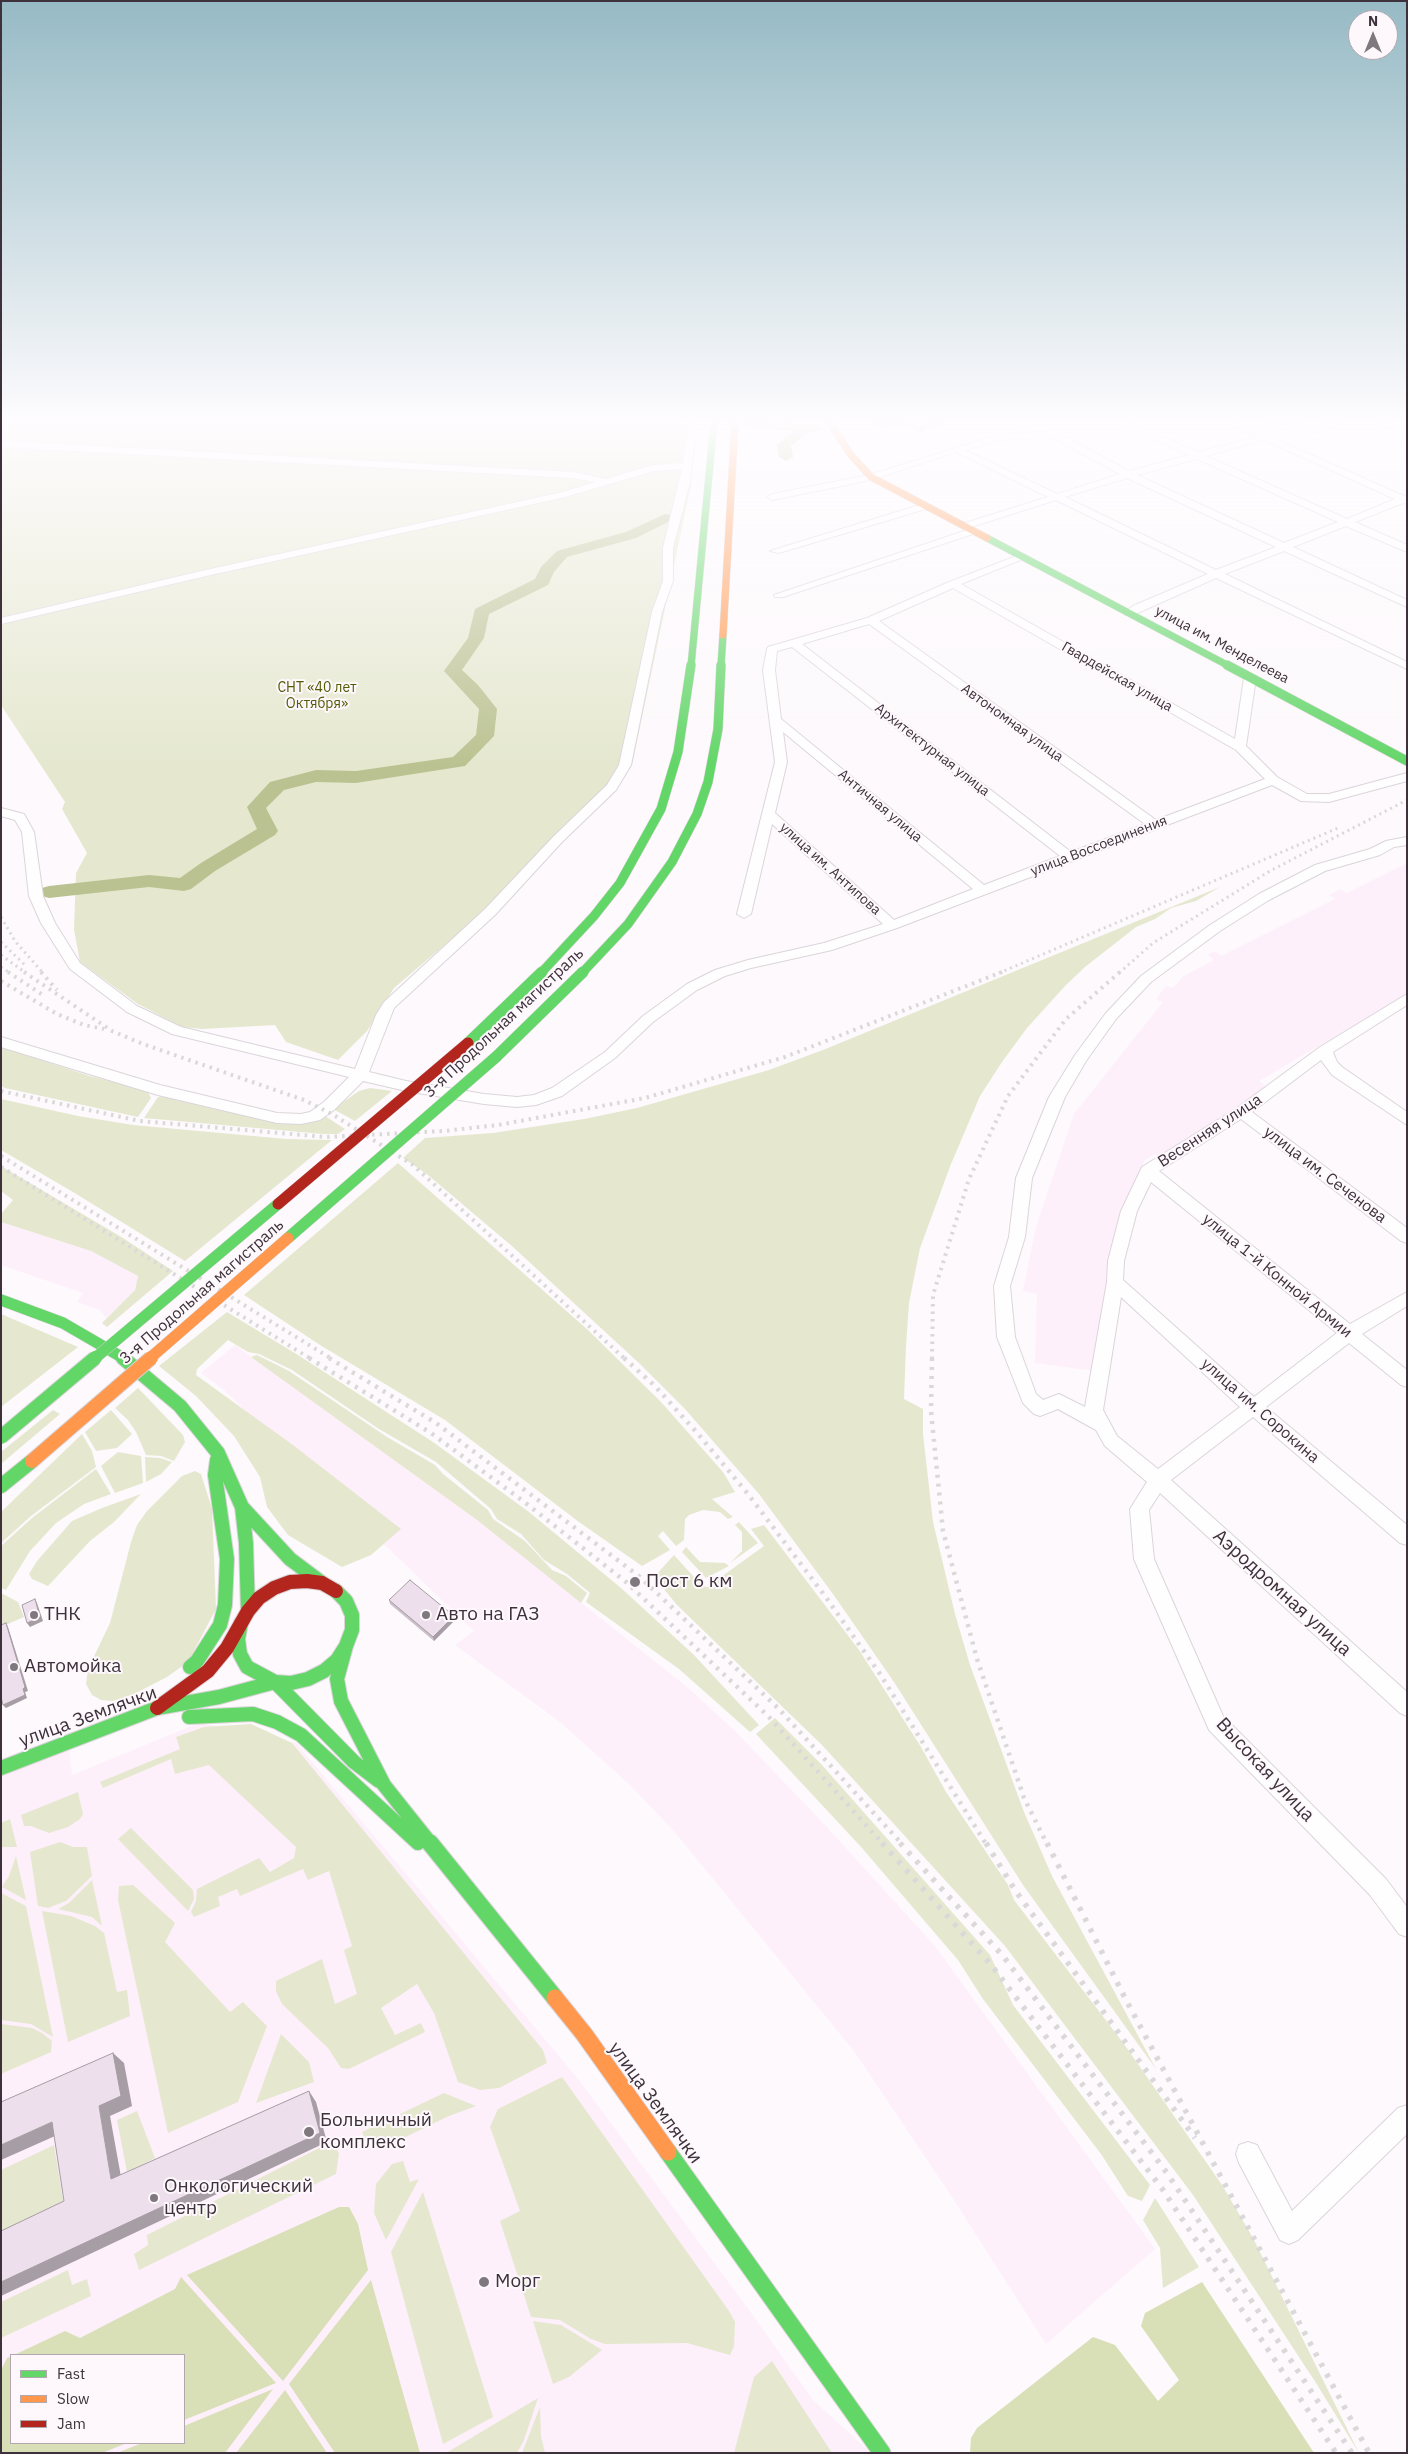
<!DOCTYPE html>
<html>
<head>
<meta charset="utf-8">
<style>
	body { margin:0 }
	#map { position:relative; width:1408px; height:2454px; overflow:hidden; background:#fdf9fc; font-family:"IBM Plex Sans",sans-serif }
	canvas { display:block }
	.frame { position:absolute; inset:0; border:2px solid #3d323b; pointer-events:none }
	.legend { position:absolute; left:10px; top:2354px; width:175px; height:90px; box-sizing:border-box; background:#fef8fd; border:1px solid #b1a9af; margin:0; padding:6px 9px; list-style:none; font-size:15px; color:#3d323b }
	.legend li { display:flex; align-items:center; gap:10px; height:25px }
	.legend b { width:25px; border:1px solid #b1a9af }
	.north { position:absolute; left:1348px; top:10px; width:50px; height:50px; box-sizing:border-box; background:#fef8fd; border:1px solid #b1a9af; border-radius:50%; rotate:0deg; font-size:14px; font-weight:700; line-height:20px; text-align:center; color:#3d323b }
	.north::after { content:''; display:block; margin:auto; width:18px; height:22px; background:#80787f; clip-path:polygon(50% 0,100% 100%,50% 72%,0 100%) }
</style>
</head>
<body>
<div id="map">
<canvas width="1408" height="2454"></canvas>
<div class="frame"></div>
<ul class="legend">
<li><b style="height:6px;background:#63d668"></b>Fast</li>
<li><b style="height:6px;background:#ff974d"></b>Slow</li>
<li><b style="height:6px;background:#b3261e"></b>Jam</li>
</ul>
<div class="north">N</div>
</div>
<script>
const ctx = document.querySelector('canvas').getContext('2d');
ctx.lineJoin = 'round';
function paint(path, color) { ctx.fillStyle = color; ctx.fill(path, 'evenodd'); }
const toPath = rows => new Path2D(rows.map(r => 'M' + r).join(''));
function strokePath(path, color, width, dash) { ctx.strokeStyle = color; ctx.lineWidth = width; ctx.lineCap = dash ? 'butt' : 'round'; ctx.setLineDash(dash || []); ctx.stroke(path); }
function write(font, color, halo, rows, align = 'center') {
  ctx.font = font + ' "IBM Plex Sans",sans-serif'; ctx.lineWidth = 4; ctx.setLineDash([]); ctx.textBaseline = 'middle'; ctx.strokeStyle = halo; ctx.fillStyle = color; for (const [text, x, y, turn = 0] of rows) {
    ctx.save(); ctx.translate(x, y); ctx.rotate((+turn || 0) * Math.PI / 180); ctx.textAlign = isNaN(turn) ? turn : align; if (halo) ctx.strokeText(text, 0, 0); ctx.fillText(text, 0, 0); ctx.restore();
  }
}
paint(toPath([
	[1407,863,1407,994,1259,1081,1268,1088,1244,1107,1160,1158,1155,1154,1145,1160,1122,1208,1095,1371,1035,1363,1037,1294,1023,1291,1036,1227,1074,1114,1163,1002,1156,999,1166,986,1173,988,1184,976,1214,960,1208,955,1214,951,1221,956,1335,899,1329,895,1340,889,1347,893],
	[1,1222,91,1251,138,1276,135,1290,106,1318,100,1310,77,1302,83,1293,1,1265],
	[235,1345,477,1520,687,1687,735,1731,824,1824,934,1945,1155,2249,1046,2344,952,2197,854,2051,673,1830,630,1785,560,1722,455,1645,474,1631,223,1389,201,1373],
	[199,1723,296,1743,579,2080,749,2310,813,2400,871,2453,1,2453,1,1768,68,1742,72,1775],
	[11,2355,184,2355,184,2443,11,2443]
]), '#fdf0fb');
paint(toPath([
	[1,422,679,422,696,428,691,485,632,765,612,795,541,863,394,988,367,1031,338,1060,286,1042,275,1025,202,1029,182,1027,138,1004,80,962,74,930,76,873,87,853,62,809,65,802,1,705],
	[1220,887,1196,901,1171,908,1155,919,1136,927,1085,967,1065,986,1027,1028,1002,1062,980,1096,951,1164,920,1248,909,1303,906,1346,904,1399,923,1409,923,1434,933,1522,955,1614,970,1665,1024,1812,1052,1876,1156,2069,1023,1885,894,1682,833,1594,759,1494,685,1409,640,1364,513,1247,428,1175,403,1158,425,1138,493,1133,584,1119,637,1108,769,1070,823,1050],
	[1,1047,90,1076,147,1090,151,1098,138,1117,5,1088,1,1086],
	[370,1088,392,1091,355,1121,333,1109,359,1091],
	[164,1096,271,1121,325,1116,345,1129,338,1134,323,1134,144,1118,158,1097],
	[1,1099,78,1116,133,1125,286,1139,332,1140,185,1261,73,1192,1,1150],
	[398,1163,588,1330,661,1402,723,1472,735,1492,712,1499,733,1517,728,1519,720,1512,703,1510,689,1515,685,1519,684,1540,676,1546,663,1531,658,1536,670,1550,642,1566,579,1522,445,1420,320,1345,244,1295],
	[1,1166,123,1238,173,1271,107,1327,102,1323,135,1290,138,1276,91,1251,1,1222,1,1214,13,1200,1,1191],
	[227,1312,298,1355,433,1442,529,1512,621,1588,694,1655,759,1725,750,1732,679,1669,586,1602,590,1593,567,1574,544,1560,521,1534,497,1519,491,1509,436,1462,379,1429,292,1370,259,1354,248,1352,228,1340,197,1369,196,1375,293,1445,401,1529,371,1555,342,1567,288,1535,267,1507,260,1477,234,1436,196,1396,159,1366],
	[1,1314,78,1347,1,1407],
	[257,1355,289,1371,387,1437,435,1465,443,1474,488,1510,493,1519,525,1541,552,1570,566,1576,587,1593,581,1603,477,1520,251,1357],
	[138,1388,183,1435,185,1442,174,1461,161,1456,146,1455,136,1432,128,1420,115,1408],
	[53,1410,60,1414,1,1464,1,1452],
	[111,1410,132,1434,117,1448,96,1451,85,1432],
	[82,1434,92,1451,96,1467,31,1516,1,1543,1,1512],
	[118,1452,141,1456,143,1483,115,1493,101,1466],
	[145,1457,160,1458,172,1462,161,1474,146,1482],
	[96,1469,111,1494,84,1504,56,1523,30,1551,6,1590,1,1588,1,1546,32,1518],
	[195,1471,201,1474,212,1509,216,1609,188,1662,167,1677,132,1695,113,1701,101,1700,92,1695,86,1684,88,1669,110,1623,131,1542,137,1525,147,1511,182,1476],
	[141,1494,114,1522,90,1541,48,1586,32,1579,29,1574,37,1561,72,1521,102,1508],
	[739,1522,758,1543,730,1563,742,1551,742,1532,735,1525],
	[764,1525,859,1650,921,1747,946,1792,1008,1885,1014,1900,1124,2044,1222,2185,1253,2238,1359,2453,1316,2383,1193,2195,1005,1946,822,1745,677,1605,654,1577,674,1555,702,1586,707,1587,764,1546,751,1529],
	[686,1547,700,1562,725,1563,729,1566,706,1578,682,1552],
	[1,1593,18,1602,24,1617,1,1627],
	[775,1718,822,1765,990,1955,1013,2005,1150,2185,1142,2201,1128,2196,1101,2154,983,1999,958,1960,862,1848,756,1734],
	[251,1724,292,1743,543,2050,547,2063,499,2088,480,2090,458,2082,434,2013,417,1984,381,2008,395,2035,421,2023,425,2032,349,2069,341,2068,328,2048,282,2004,276,1991,276,1981,322,1959,335,2004,357,1994,344,1950,352,1946,329,1871,308,1880,303,1869,240,1896,237,1889,218,1897,220,1906,194,1917,191,1912,196,1901,197,1889,259,1858,270,1872,294,1858,296,1847,209,1765,175,1774,171,1759,103,1788,100,1782,180,1749,176,1737,204,1727],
	[78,1792,83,1814,80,1819,68,1827,49,1833,31,1826,24,1826,21,1815],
	[10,1819,17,1847,1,1847,1,1823],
	[131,1828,193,1890,194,1899,188,1911,118,1839],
	[60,1842,73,1847,87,1847,92,1876,66,1901,48,1908,38,1906,30,1852],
	[16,1856,26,1900,2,1887,9,1876],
	[92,1880,102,1926,92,1917,58,1909,69,1903],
	[133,1885,175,1923,165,1942,230,2012,243,2002,267,2026,238,2102,168,2133,118,1900,119,1886],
	[1,1893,26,1906,53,2037,31,2024,1,2020],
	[42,1911,71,1916,95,1926,104,1933,117,1992,127,1990,130,2016,68,2042],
	[1,2024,32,2028,42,2033,52,2041,51,2052,1,2074],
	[281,2034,309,2062,314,2082,256,2103],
	[562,2077,729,2311,735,2322,734,2346,730,2355,687,2343,605,2344,591,2339,560,2320,531,2317,500,2221,520,2211,490,2127,498,2109],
	[444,2093,476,2106,449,2116,389,2145,367,2146,362,2132],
	[137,2111,155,2158,127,2172,117,2120],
	[333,2141,339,2154,336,2174,139,2270,134,2254,148,2245,147,2235],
	[54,2145,64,2206,1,2237,1,2170],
	[403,2161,410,2182,419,2179,386,2240,374,2213,376,2184,392,2164],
	[423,2192,493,2417,443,2444,391,2252],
	[1155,2198,1199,2267,1163,2288,1160,2248,1143,2220],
	[68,2270,72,2285,87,2279,91,2296,1,2338,1,2302],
	[533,2321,561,2325,602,2350,569,2377,553,2384],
	[772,2361,832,2453,734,2453,754,2377],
	[538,2398,524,2440,517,2453,446,2453],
	[540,2407,541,2436,545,2453,522,2453]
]), '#e5e8cf');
paint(toPath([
	[339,2207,349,2207,358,2224,368,2270,283,2381,187,2275],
	[181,2277,276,2383,184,2420,184,2355,14,2355,65,2331,80,2338,175,2289],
	[371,2280,420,2453,335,2453,289,2384],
	[1202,2282,1314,2453,970,2453,971,2438,977,2428,1093,2337,1115,2345,1158,2401,1179,2380,1141,2326,1145,2313],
	[11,2356,11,2443,127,2443,102,2453,1,2453,1,2370,7,2358],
	[273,2389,225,2453,117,2453,142,2443,184,2443,184,2426],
	[285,2390,327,2453,236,2453]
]), '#d9dfb7');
paint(toPath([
	[746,422,815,424,822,428,820,431,809,432,791,446,793,457,786,461,779,457,777,445,793,431,751,428,746,427,746,422],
	[874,422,921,423,945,422,943,425,920,432,907,426,879,428,874,427,874,422],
	[665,514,670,515,672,518,670,521,636,538,567,557,554,572,548,585,489,614,484,638,462,670,478,685,497,709,494,736,465,766,356,783,316,782,284,790,266,808,278,831,275,835,215,871,191,889,184,891,149,887,49,898,42,896,39,892,42,888,49,886,149,875,180,878,201,863,257,829,247,807,270,782,316,770,356,771,453,757,476,735,479,709,444,671,468,638,475,609,535,579,541,567,557,551,626,532,665,514]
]), '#bbc291');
const street = toPath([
	[689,422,697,422,690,482,673,548,673,581,662,612,631,765,616,790,562,842,495,915,394,1008,369,1072,406,1081,484,1094,517,1097,534,1095,552,1088,605,1052,643,1016,687,984,715,970,748,960,824,943,883,924,772,824,751,914,744,918,737,914,775,762,763,670,767,649,768,647,867,618,949,582,1019,555,1028,557,961,584,1235,739,1244,678,1250,675,1254,676,1256,678,1246,746,1277,777,1307,794,1329,794,1407,773,1407,781,1329,802,1301,801,1272,785,897,928,832,950,751,968,725,976,697,990,653,1022,615,1058,562,1096,536,1105,517,1107,484,1104,406,1091,363,1081,334,1110,320,1120,301,1124,277,1123,158,1095,1,1047,1,1037,160,1085,277,1113,301,1114,310,1112,324,1102,349,1077,172,1034,127,1012,70,969,41,923,29,896,22,832,15,820,1,816,1,808,24,814,34,832,43,896,55,923,80,963,137,1006,181,1027,355,1069,376,1015,384,1002,485,909,554,836,607,785,619,765,652,612,663,581,663,548,682,469,654,471,565,497,206,576,1,624,1,618,206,570,563,492,595,482,573,478,1,447,1,441,573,472,606,479,653,465,683,463,689,422],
	[953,588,1236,750,1265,779,1156,820,879,621,953,588],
	[869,624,1145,824,1071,852,802,644,869,624],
	[792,647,1060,856,984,885,781,719,775,670,777,651,792,647],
	[783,732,973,889,894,920,775,813,787,762,783,732],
	[1129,422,1198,452,1256,437,1226,422,1237,422,1257,431,1262,423,1267,422,1296,422,1311,427,1332,422,1347,422,1311,433,1286,424,1268,427,1265,430,1266,435,1404,496,1407,495,1407,504,1403,503,1355,522,1407,545,1407,552,1346,526,1293,547,1407,600,1407,607,1284,551,1225,574,1407,662,1407,669,1216,578,1133,615,1125,615,1125,611,1135,605,1208,574,1056,500,968,528,962,528,962,524,1048,497,956,452,871,480,772,500,767,497,772,494,869,475,1001,434,1054,431,1129,471,1189,455,1126,427,1126,423,1129,422],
	[1049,436,1120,474,1057,494,965,450,1001,440,1049,436],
	[1264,440,1395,499,1347,519,1206,456,1264,440],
	[1197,459,1338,522,1284,543,1137,475,1197,459],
	[1127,478,1276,547,1216,570,1065,497,1127,478],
	[1377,422,1388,422,1407,431,1407,437,1377,422],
	[926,503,931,506,929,508,779,553,770,551,926,503],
	[973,528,976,529,976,533,783,597,775,597,774,595,973,528],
	[1407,837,1407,845,1394,847,1380,855,1325,871,1269,900,1220,931,1151,982,1116,1019,1086,1061,1065,1097,1032,1178,1025,1237,1010,1286,1015,1337,1036,1394,1043,1400,1059,1394,1085,1407,1107,1282,1108,1261,1121,1211,1142,1167,1237,1108,1320,1047,1407,994,1407,1005,1333,1052,1337,1062,1342,1067,1407,1112,1407,1125,1332,1075,1321,1060,1252,1112,1407,1228,1407,1243,1401,1241,1241,1119,1159,1171,1350,1324,1407,1292,1407,1306,1362,1334,1407,1370,1407,1387,1401,1385,1349,1343,1266,1407,1407,1525,1407,1545,1400,1543,1253,1417,1171,1480,1407,1692,1407,1716,1400,1713,1160,1493,1149,1510,1154,1559,1223,1716,1386,1879,1407,1907,1407,1937,1399,1934,1370,1895,1209,1730,1134,1559,1130,1509,1147,1482,1105,1446,1096,1430,1058,1409,1040,1416,1034,1414,1023,1403,997,1337,994,1286,1009,1237,1016,1178,1049,1097,1075,1055,1106,1013,1141,976,1210,925,1259,894,1315,865,1370,849,1386,841,1407,837],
	[1151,1182,1337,1333,1254,1397,1123,1280,1124,1261,1137,1211,1151,1182],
	[1121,1297,1240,1407,1158,1469,1117,1436,1103,1410,1121,1297],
	[1407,2105,1407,2134,1298,2240,1289,2244,1280,2240,1239,2163,1236,2154,1239,2145,1248,2142,1257,2145,1292,2211,1398,2108,1407,2105]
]);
const fastFar4 = toPath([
	[987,538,1229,666],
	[691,666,714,422],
	[721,666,723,635]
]);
const fastFar3 = toPath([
	[1227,665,1407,761],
	[541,973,594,916,620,883,661,809,678,752,691,665],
	[582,973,628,924,672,862,697,814,708,782,718,729,721,665]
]);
const fastFar2 = toPath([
	[468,1043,542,972],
	[496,1057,583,972],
	[1,1300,63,1323,125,1359]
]);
const fastFar1 = toPath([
	[123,1358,180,1406,218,1453,242,1507,246,1543,248,1611],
	[1,1486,32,1461],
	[242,1507,290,1559,322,1583],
	[241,1623,238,1639,240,1654,247,1667,275,1682,291,1683,308,1679,324,1671,337,1660,346,1646,352,1630,352,1615,346,1601,336,1591],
	[346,1646,337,1679,341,1701,384,1785,431,1844],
	[190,1667,197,1661,220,1625,225,1605,227,1559,215,1475,217,1460],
	[189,1717,253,1714,277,1722,301,1735,418,1843],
	[1,1768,157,1708,219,1697,275,1682,354,1762,379,1781]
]);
const fast = toPath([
	[430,1843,555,1998],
	[668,2152,882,2453]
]);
const slowFar1 = toPath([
	[829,422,851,455,871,477,987,538],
	[723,635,735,422]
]);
const slow = toPath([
	[555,1998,584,2034,668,2152]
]);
const jam = toPath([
	[157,1708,208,1671,227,1648,248,1611,259,1598,274,1588,290,1582,307,1581,322,1583,336,1591]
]);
strokePath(street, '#dbd5da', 2);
strokePath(fastFar4, '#dbd5da', 8);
strokePath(fastFar3, '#dbd5da', 10);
strokePath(fastFar2, '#dbd5da', 12);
strokePath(fastFar1, '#dbd5da', 16);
strokePath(fast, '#dbd5da', 19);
strokePath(slowFar1, '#dbd5da', 8);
strokePath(slow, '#dbd5da', 19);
strokePath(jam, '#dbd5da', 16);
paint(street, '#fffeff');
strokePath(fastFar4, '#63d668', 7);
strokePath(fastFar3, '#63d668', 9);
strokePath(fastFar2, '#63d668', 11);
strokePath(fastFar1, '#63d668', 14);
strokePath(fast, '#63d668', 17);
strokePath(slowFar1, '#ff974d', 7);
strokePath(slow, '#ff974d', 17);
strokePath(jam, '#b3261e', 14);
strokePath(toPath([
	[1,917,15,941,43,973],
	[1,942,26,966],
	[1,955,26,973],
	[1,967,10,973],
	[999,973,1338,828],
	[1119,973,1153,943,1270,871,1407,800]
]), '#dad8d9', 3, [2, 4]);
strokePath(toPath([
	[8,972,43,995],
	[24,972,112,1031,143,1044,304,1100,332,1114,413,1165,625,1359],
	[41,972,57,990],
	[1,981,57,1014,84,1025,104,1029],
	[1,1091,140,1121,326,1137,444,1131,498,1125,645,1098,785,1057,1002,972],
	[1,1156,332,1359],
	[1,1167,311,1359],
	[932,1359,933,1295,969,1179,1008,1096,1066,1019,1120,972]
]), '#dad8d9', 4, [2.5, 5]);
strokePath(toPath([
	[309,1358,431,1433,523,1501,626,1582,768,1716,883,1844],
	[329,1358,436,1423,640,1577,778,1708,902,1844],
	[624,1358,655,1386,699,1435,748,1494,825,1596,880,1674,986,1844],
	[932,1358,931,1411,943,1531,977,1659,1024,1798,1047,1844]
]), '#dad8d9', 4.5, [3, 6]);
strokePath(toPath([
	[882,1843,992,1966,1163,2190,1336,2453],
	[900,1843,1003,1956,1167,2173,1352,2453],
	[986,1843,1015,1890,1195,2138],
	[1047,1843,1125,1998,1369,2453]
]), '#dad8d9', 5.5, [4, 8]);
const fastBridgeFar1 = toPath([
	[288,1238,496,1057],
	[94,1359,278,1204]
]);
const fastBridge = toPath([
	[1,1437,95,1358]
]);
const slowBridgeFar1 = toPath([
	[149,1359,288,1238]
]);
const slowBridge = toPath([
	[32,1461,151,1358]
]);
const jamBridge = toPath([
	[278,1204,468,1043]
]);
strokePath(fastBridgeFar1, '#d7d4d7', 12, []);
strokePath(fastBridge, '#d7d4d7', 16, []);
strokePath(slowBridgeFar1, '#d7d4d7', 12, []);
strokePath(slowBridge, '#d7d4d7', 16, []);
strokePath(jamBridge, '#d7d4d7', 12, []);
strokePath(fastBridgeFar1, '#63d668', 11);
strokePath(fastBridge, '#63d668', 14);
strokePath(slowBridgeFar1, '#ff974d', 11);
strokePath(slowBridge, '#ff974d', 14);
strokePath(jamBridge, '#b3261e', 11);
paint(toPath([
	[389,1600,454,1616,455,1620,434,1641,390,1604]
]), '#ccc1cb');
paint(toPath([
	[35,1599,37,1603,43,1621,30,1627,27,1623],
	[454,1616,455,1620,434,1641,433,1637],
	[6,1623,8,1627,28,1691,25,1692,27,1698,6,1708,3,1705],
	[113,2053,124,2063,132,2106,110,2116,123,2188,111,2179,99,2106],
	[309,2091,316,2102,327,2142,1,2296,1,2282],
	[52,2122,64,2132,1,2160,1,2145]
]), '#a69da5');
const building = toPath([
	[410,1580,454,1616,433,1637,389,1600,410,1580],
	[35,1599,40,1617,27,1623,22,1605,35,1599],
	[6,1623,25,1687,23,1689,25,1695,3,1705,1,1697,1,1625,6,1623],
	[113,2053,121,2096,99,2106,111,2179,309,2091,320,2133,1,2282,1,2231,64,2201,52,2122,1,2145,1,2102,113,2053]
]);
paint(building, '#ede0ec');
strokePath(building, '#a69da5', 1);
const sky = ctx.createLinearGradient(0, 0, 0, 766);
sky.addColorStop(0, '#96bac5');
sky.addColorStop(0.55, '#fefcfe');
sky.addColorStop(1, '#fefcfe00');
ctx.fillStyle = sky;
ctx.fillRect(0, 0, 1408, 766);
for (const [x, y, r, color] of [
	[635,1582,6,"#80787f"],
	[34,1615,5,"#80787f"],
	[426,1615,5,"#80787f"],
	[14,1667,5,"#80787f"],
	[309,2132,6,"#80787f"],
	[154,2198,5,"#80787f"],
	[484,2282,6,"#80787f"]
]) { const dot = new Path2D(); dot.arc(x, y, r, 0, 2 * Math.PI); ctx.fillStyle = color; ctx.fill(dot); strokePath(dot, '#fef8fd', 2); }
write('14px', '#3d323b', '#fef8fd', [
	["улица им. Менделеева",1222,645,28],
	["Гвардейская улица",1117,677,30],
	["Автономная улица",1012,723,36],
	["Архитектурная улица",932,750,38],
	["Античная улица",880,806,40],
	["улица Воссоединения",1099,846,-21],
	["улица им. Антипова",830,869,42]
]);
write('14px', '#525c04', '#fef8fd', [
	["СНТ «40 лет",317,688],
	["Октября»",317,704]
]);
write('16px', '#3d323b', '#fef8fd', [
	["3-я Продольная магистраль",504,1023,-43],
	["Весенняя улица",1210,1131,-33],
	["улица им. Сеченова",1325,1175,37],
	["улица 1-й Конной Армии",1277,1276,39],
	["3-я Продольная магистраль",202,1292,-41],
	["улица им. Сорокина",1260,1411,41]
]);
write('19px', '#3d323b', '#fef8fd', [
	["Пост 6 км",646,1582],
	["ТНК",44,1615],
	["Авто на ГАЗ",436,1615],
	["Автомойка",24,1667],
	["Больничный",320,2121],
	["комплекс",320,2143],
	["Онкологический",164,2187],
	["центр",164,2209],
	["Морг",495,2282]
], 'left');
write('19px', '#3d323b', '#fef8fd', [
	["Аэродромная улица",1282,1593,42],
	["улица Землячки",88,1717,-20],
	["Высокая улица",1265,1770,47],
	["улица Землячки",655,2103,54]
]);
</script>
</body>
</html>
